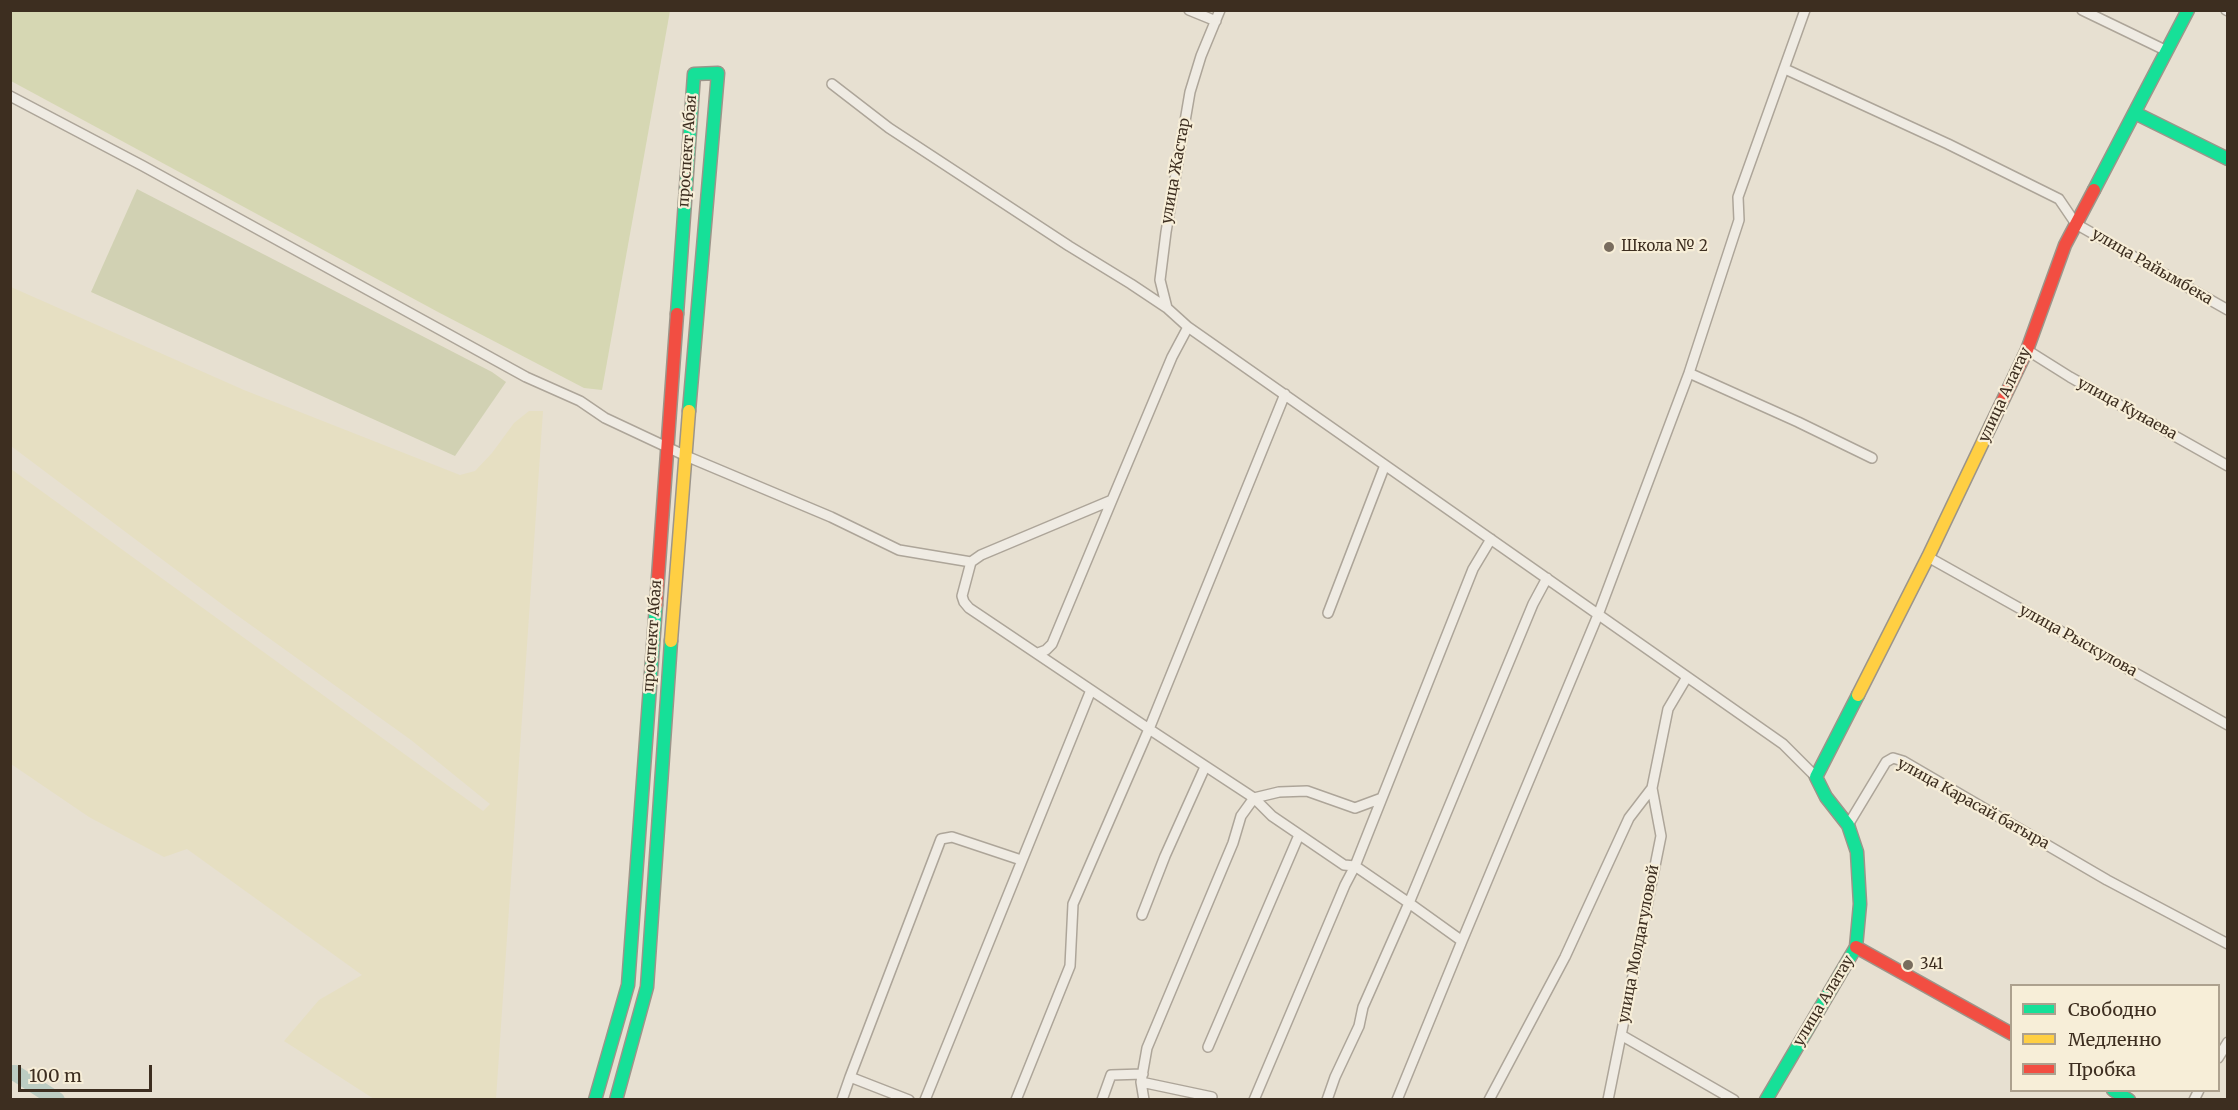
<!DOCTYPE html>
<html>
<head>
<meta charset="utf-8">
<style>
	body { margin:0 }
	#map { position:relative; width:2238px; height:1110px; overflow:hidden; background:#e7e0d1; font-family:Merriweather,serif }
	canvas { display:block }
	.frame { position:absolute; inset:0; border:12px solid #3d2e20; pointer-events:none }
	.legend { position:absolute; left:2010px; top:984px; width:210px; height:108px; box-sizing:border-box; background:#f7eed8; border:2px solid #ada18e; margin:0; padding:8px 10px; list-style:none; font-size:18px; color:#3d2e20 }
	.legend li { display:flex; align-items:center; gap:12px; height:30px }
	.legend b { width:30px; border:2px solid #ada18e }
	.scale { position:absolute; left:18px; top:1065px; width:134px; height:27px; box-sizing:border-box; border:3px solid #3d2e20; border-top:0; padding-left:8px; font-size:18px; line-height:21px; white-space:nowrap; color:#3d2e20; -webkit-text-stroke:4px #f7eed8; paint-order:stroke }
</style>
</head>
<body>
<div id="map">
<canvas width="2238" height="1110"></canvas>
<div class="frame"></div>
<ul class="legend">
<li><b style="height:8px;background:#16e098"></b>Свободно</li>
<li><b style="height:8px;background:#ffcf43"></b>Медленно</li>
<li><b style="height:8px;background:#f24e42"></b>Пробка</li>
</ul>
<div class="scale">100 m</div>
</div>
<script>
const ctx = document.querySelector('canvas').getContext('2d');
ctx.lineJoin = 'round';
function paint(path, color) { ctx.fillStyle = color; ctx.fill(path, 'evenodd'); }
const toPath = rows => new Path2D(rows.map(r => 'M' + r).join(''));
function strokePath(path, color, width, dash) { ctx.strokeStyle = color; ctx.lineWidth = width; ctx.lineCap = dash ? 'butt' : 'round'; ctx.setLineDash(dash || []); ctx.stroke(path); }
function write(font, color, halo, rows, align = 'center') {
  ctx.font = font + ' Merriweather,serif'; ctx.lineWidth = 4.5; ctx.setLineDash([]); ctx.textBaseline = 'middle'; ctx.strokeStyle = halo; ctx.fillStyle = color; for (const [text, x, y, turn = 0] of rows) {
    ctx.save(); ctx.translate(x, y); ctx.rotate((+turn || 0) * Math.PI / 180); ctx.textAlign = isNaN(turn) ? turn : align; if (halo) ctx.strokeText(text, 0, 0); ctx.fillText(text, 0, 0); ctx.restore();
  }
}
paint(toPath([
	[11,287,244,390,460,475,475,471,492,453,514,423,529,411,543,411,496,1099,374,1099,284,1041,319,1000,362,975,187,849,164,857,89,817,11,764,11,469,483,811,490,804,411,740,227,608,11,446]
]), '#e6dfc2');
paint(toPath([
	[10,11,670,11,602,390,584,388,438,312,11,81]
]), '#d6d7b3');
paint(toPath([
	[137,189,492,372,506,382,455,456,91,292]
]), '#d1d1b3');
strokePath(toPath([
	[10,1073,15,1073,57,1100]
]), '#bcccc2', 16);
const street = toPath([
	[1189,10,1216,21],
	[1220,10,1201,56,1190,92,1166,232,1160,280,1167,308,1188,327,1783,744,1816,777],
	[2082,10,2167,51],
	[2226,10,2228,11],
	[1785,69,1948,144,2059,199,2076,224,2228,310],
	[832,84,889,128,1069,246,1131,284,1167,308],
	[10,96,143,166,526,377,580,401,605,418,686,456,831,517,899,550,971,562],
	[2027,350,2070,377,2228,466],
	[1689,373,1798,422,1872,458],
	[1928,557,2228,725],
	[1328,613,1385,465],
	[1038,653,1046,650,1052,644,1112,500],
	[1091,690,969,608,964,602,962,596,971,562,981,555,1112,500,1172,357,1188,327],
	[1848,825,1886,762,1893,758,1903,761,2107,880,2228,944],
	[1142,915,1165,856,1205,767],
	[1462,941,1598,615,1689,373,1739,220,1738,197,1805,10],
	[1621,1035,1734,1100],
	[1208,1047,1299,835],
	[2218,1058,2228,1042],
	[850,1077,941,839,952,837,1021,860],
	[1141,1082,1212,1097],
	[842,1100,850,1077,909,1100],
	[925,1100,1091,690,1149,729,1285,394],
	[1016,1100,1070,966,1073,904,1149,729,1254,798,1272,816,1344,865,1355,866,1409,903,1363,1007,1359,1026,1335,1077,1327,1100],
	[1102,1100,1111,1075,1143,1074],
	[1144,1100,1141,1082,1147,1048,1233,843,1241,816,1254,798,1279,792,1307,791,1355,808,1382,798],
	[1254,1100,1345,885,1355,866,1473,569,1491,539],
	[1397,1100,1462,941,1409,903,1533,604,1547,578],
	[1489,1100,1565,957,1629,818,1652,788,1668,709,1687,677],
	[1608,1100,1661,836,1652,788],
	[2194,1100,2199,1090]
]);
const fast = toPath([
	[2135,113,2228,159],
	[2094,190,2188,10],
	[677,314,694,74,718,73,689,411],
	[2113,1090,2129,1100],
	[595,1100,628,985,656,605],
	[616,1100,647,987,671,641],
	[1766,1100,1856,947,1860,904,1857,852,1848,825,1826,797,1816,777,1858,695]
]);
const slow = toPath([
	[671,641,689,411],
	[1858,695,1928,557,1991,425]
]);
const jam = toPath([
	[1991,425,2027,350,2065,245,2094,190],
	[656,605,677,314],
	[1856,947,2012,1034]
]);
strokePath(street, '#ada599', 12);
strokePath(fast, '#9c958a', 15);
strokePath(slow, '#9c958a', 15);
strokePath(jam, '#9c958a', 15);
strokePath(street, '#efebe3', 9);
strokePath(fast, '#16e098', 12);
strokePath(slow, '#ffcf43', 12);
strokePath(jam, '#f24e42', 12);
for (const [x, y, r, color] of [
	[1609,247,6,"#786c5e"],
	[1908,965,6,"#786c5e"]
]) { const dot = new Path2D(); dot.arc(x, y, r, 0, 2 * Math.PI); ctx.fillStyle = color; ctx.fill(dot); strokePath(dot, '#f7eed8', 2); }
write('15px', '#3d2e20', '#f7eed8', [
	["проспект Абая",688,151,-86],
	["улица Жастар",1176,171,-80],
	["улица Райымбека",2152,267,30],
	["улица Алатау",2005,395,-65],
	["улица Кунаева",2127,409,29],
	["проспект Абая",653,636,-86],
	["улица Рыскулова",2078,641,29],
	["улица Карасай батыра",1973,804,29],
	["улица Молдагуловой",1639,944,-79],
	["улица Алатау",1824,1001,-59]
]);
write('15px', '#3d2e20', '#f7eed8', [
	["Школа № 2",1621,247],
	["341",1920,965]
], 'left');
</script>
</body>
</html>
